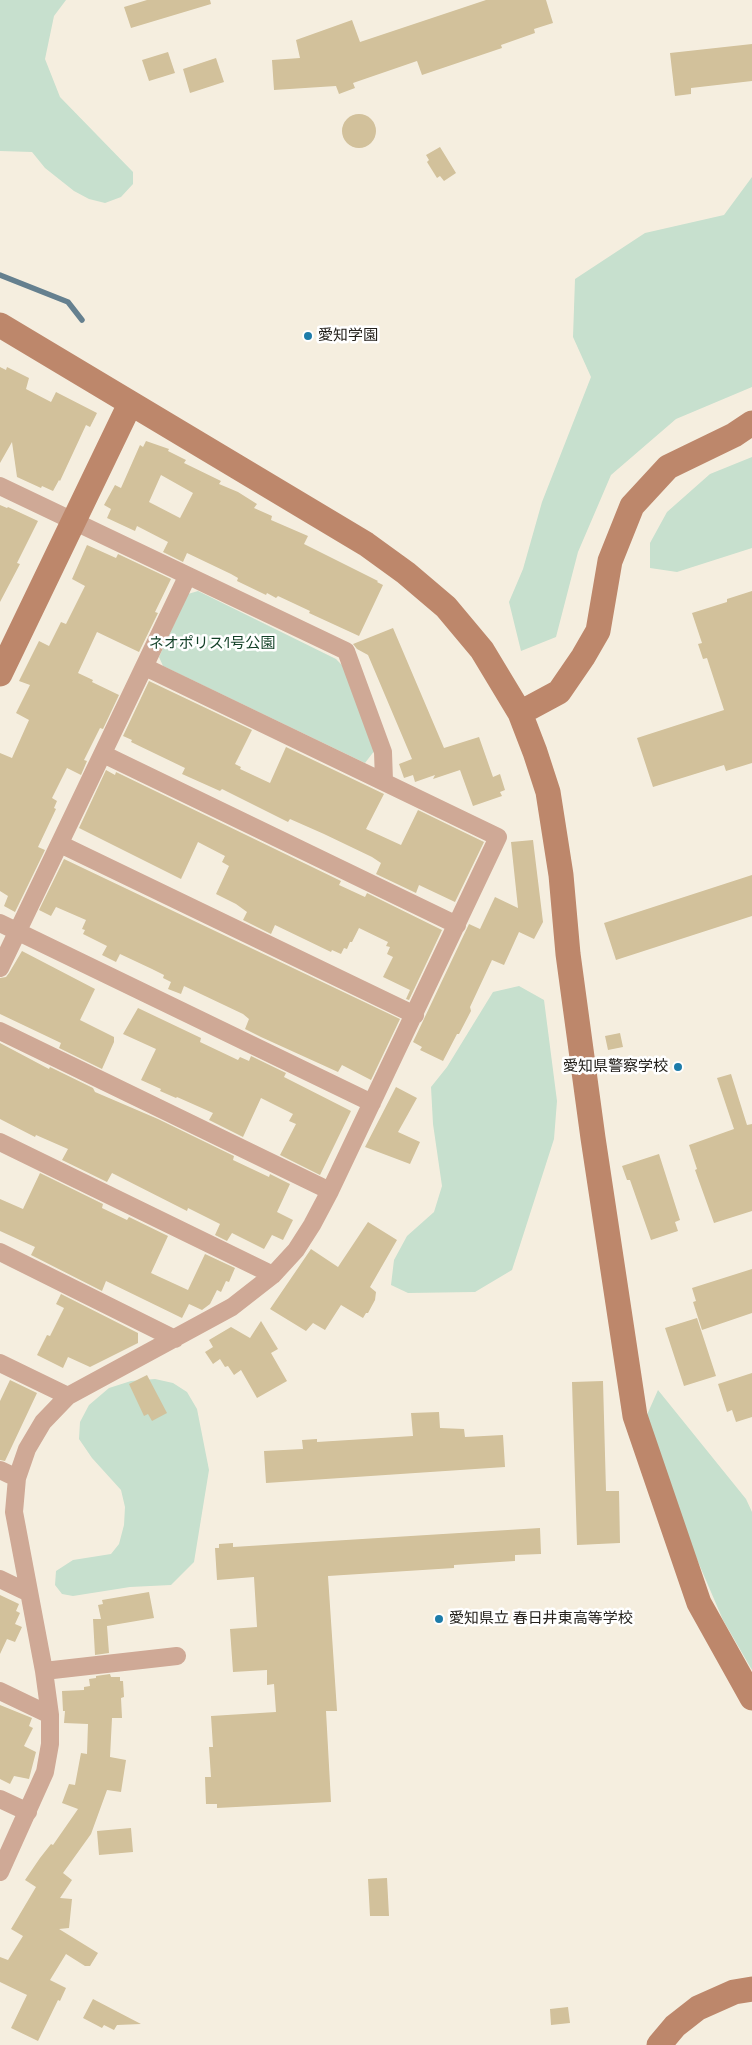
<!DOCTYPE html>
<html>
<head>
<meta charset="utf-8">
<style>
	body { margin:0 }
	canvas { display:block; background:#f5eedf }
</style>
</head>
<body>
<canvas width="752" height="2045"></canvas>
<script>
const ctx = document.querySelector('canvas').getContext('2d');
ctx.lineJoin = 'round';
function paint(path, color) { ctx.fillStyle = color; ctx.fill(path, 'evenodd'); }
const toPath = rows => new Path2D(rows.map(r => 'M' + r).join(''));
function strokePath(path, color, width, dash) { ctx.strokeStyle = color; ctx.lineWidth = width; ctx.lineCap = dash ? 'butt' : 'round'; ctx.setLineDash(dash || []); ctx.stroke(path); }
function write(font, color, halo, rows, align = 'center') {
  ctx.font = font + ' "Space Grotesk","Noto Sans JP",sans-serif'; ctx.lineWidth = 5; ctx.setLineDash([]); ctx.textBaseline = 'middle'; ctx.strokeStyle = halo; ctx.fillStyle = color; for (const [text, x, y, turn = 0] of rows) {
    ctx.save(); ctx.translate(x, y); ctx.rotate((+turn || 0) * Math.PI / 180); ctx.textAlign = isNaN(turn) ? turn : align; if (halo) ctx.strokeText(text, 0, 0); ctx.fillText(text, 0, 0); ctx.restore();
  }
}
paint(toPath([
	[0,0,66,0,54,16,45,59,60,97,133,172,133,184,121,197,105,203,89,199,74,191,45,168,32,152,0,151],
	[752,177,752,387,676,419,611,475,578,552,556,637,521,651,509,602,523,569,542,502,591,377,573,337,575,279,645,233,724,215],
	[752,457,752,548,677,572,650,568,650,543,667,512,710,474],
	[198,591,336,659,343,666,375,750,365,763,163,666,159,657,188,594],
	[519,986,544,1000,557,1101,554,1139,512,1270,475,1292,408,1293,391,1285,394,1260,407,1236,434,1212,442,1186,433,1124,431,1087,447,1067,493,992],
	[155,1379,173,1383,187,1392,197,1409,209,1470,194,1562,171,1585,130,1587,73,1596,62,1594,55,1585,56,1571,73,1560,111,1554,119,1544,124,1525,125,1507,121,1490,92,1458,79,1439,80,1422,89,1405,109,1388,131,1381],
	[658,1390,746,1499,752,1512,752,1670,723,1620,693,1550,646,1417]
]), '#c7e0ce');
strokePath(toPath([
	[0,275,68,302,82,320]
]), '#65808f', 5.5);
paint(toPath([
	[147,0,210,0,211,4,131,28,124,7],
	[486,0,546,0,553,23,534,29,535,33,501,45,502,48,422,75,417,61,353,83,355,88,339,94,336,86,274,90,272,60,300,58,296,40,352,20,360,42],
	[752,44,752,81,691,88,691,94,675,96,670,53],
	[168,52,175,73,149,81,142,60],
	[216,58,224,82,190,93,183,69],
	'342 131a17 17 0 1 1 34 0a17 17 0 1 1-34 0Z',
	[440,147,456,173,444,181,440,176,437,178,427,162,429,160,426,155],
	[0,367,6,370,7,367,29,378,26,389,51,402,56,392,97,413,90,427,86,425,60,481,59,480,53,491,42,486,41,488,17,477,12,442,0,463],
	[146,441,169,449,168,451,186,460,184,463,221,481,219,484,238,492,257,504,254,508,272,516,271,520,308,536,304,544,378,581,377,582,383,585,359,636,309,613,310,611,278,596,276,598,267,593,266,595,237,581,238,578,231,574,187,553,183,562,163,552,168,542,137,526,135,531,107,518,111,509,104,505,115,485,121,488,140,445,143,447],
	[161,475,193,493,180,518,149,502],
	[0,505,7,508,8,507,38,521,17,563,20,564,0,602],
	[87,545,116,558,118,554,171,579,155,612,158,613,139,652,97,632,78,673,93,680,92,682,119,695,103,729,100,728,84,760,87,761,81,775,67,768,52,798,57,801,54,808,56,809,38,847,45,850,15,912,4,906,8,896,0,891,0,753,12,758,29,720,16,713,30,685,19,681,39,641,49,646,61,622,66,624,85,586,72,579],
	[752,591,752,763,726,771,724,765,653,787,637,738,724,710,707,658,703,659,698,644,702,643,692,613,727,602,727,599],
	[393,628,444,748,479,737,493,777,500,774,505,790,500,792,502,796,473,806,460,770,433,779,435,775,415,782,413,775,404,778,399,764,412,759,368,655,357,649,353,644],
	[149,681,252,730,235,764,241,767,240,769,270,783,286,747,384,794,366,829,401,845,418,810,484,842,455,902,419,885,416,893,376,874,381,863,372,857,324,834,290,819,288,822,222,789,220,791,182,774,185,768,131,742,132,740,123,736],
	[106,770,115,775,116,772,341,881,339,885,365,897,367,893,442,930,409,1000,406,999,410,990,383,977,393,957,387,954,390,947,386,946,388,942,359,928,352,942,350,942,347,949,344,948,341,954,332,950,331,952,275,925,271,934,243,920,247,912,236,904,216,894,229,866,222,862,225,856,198,842,181,879,79,828],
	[533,840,543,922,534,939,519,932,504,965,492,960,470,1007,471,1011,459,1034,457,1034,443,1061,420,1050,422,1047,413,1042,469,924,480,929,495,897,518,908,511,842],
	[64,859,400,1019,371,1080,342,1065,338,1072,261,1037,245,1029,249,1019,243,1014,184,986,181,994,168,989,171,982,163,978,164,975,152,969,120,954,116,962,102,955,107,946,83,934,85,930,82,929,86,920,56,907,51,916,39,910],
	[752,875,752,916,616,960,604,923],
	[22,951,95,989,80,1020,114,1037,114,1042,102,1069,59,1048,61,1043,0,1014,0,978,6,977,9,973],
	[138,1008,201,1038,200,1042,238,1060,240,1057,249,1061,251,1056,286,1073,284,1077,351,1111,320,1175,280,1155,296,1124,289,1121,293,1114,261,1098,243,1137,209,1120,213,1113,177,1097,176,1098,160,1091,161,1089,141,1080,156,1049,123,1034],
	[620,1033,623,1047,608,1050,605,1036],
	[0,1043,49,1069,50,1067,93,1088,95,1092,158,1119,234,1156,233,1160,269,1177,270,1174,290,1184,277,1212,293,1220,283,1240,272,1235,264,1249,232,1233,227,1241,215,1235,220,1224,188,1208,187,1211,112,1173,107,1182,62,1160,68,1149,36,1135,35,1137,0,1119],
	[731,1074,747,1125,752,1124,752,1211,714,1223,695,1170,697,1169,689,1145,734,1129,717,1078],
	[396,1087,417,1098,398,1132,420,1142,410,1164,365,1147],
	[659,1154,680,1220,675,1222,678,1231,651,1240,630,1180,627,1180,622,1166],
	[40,1173,103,1204,102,1208,127,1220,129,1217,168,1236,151,1273,188,1290,205,1254,235,1268,229,1282,226,1281,221,1292,217,1290,210,1304,202,1310,189,1304,182,1318,106,1281,102,1291,31,1255,35,1247,0,1231,0,1199,23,1209],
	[368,1222,397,1240,370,1287,376,1292,375,1300,368,1313,366,1313,363,1318,341,1305,325,1330,313,1323,306,1331,270,1309,311,1249,338,1267],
	[752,1269,752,1313,702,1330,693,1302,696,1301,692,1288],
	[61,1294,138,1333,138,1343,90,1367,68,1357,63,1368,37,1355,47,1335,50,1336,64,1308,56,1304],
	[697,1318,716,1376,684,1386,665,1328],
	[261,1321,278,1349,271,1353,287,1381,257,1398,241,1370,234,1375,228,1366,225,1367,220,1359,213,1364,205,1352,213,1347,209,1340,231,1327,250,1338],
	[752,1373,752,1417,736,1422,732,1410,727,1412,718,1384],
	[147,1375,167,1413,152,1421,148,1414,144,1416,129,1384],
	[10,1380,37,1393,5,1461,0,1460,0,1401],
	[603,1381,606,1491,619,1491,620,1543,577,1545,572,1382],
	[439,1412,440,1428,464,1429,465,1437,503,1435,505,1467,266,1483,264,1451,303,1449,302,1440,317,1439,317,1442,413,1436,411,1413],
	[540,1528,541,1554,515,1555,515,1561,454,1565,454,1568,328,1576,337,1711,326,1711,331,1802,217,1808,217,1804,206,1804,205,1777,211,1777,209,1747,213,1747,211,1716,276,1712,274,1684,267,1685,267,1670,233,1672,230,1629,257,1627,254,1577,217,1580,215,1548,219,1548,219,1544,233,1543,233,1547],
	[149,1592,154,1618,107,1626,109,1653,95,1655,93,1619,101,1619,98,1605,103,1604,102,1600],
	[0,1595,19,1604,16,1611,20,1613,15,1624,22,1627,15,1642,7,1639,0,1654],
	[110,1674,111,1677,120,1677,120,1681,123,1681,124,1697,121,1698,122,1718,112,1718,110,1757,126,1760,121,1792,107,1790,91,1834,63,1873,72,1880,60,1898,72,1899,69,1928,59,1929,98,1953,90,1966,85,1966,66,1954,50,1980,66,1988,60,2001,58,2000,38,2041,11,2028,27,1995,0,1982,0,1957,8,1960,23,1936,11,1929,36,1887,25,1880,40,1858,51,1844,53,1845,78,1809,62,1803,69,1784,75,1785,81,1753,87,1754,88,1724,64,1723,65,1711,63,1711,62,1691,84,1690,84,1687,90,1686,89,1679,96,1678,96,1676],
	[0,1705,32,1718,29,1726,33,1728,24,1746,36,1752,29,1779,14,1776,10,1784,0,1779],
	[131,1828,133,1852,99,1855,97,1831],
	[387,1878,389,1916,370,1916,368,1879],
	[93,1999,141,2024,117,2025,114,2030,104,2025,102,2028,83,2018],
	[568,2007,570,2023,551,2025,550,2009]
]), '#d2c19b');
strokePath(toPath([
	[0,486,346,651,383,752,384,781],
	[103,754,457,925],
	[60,844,415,1015],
	[0,923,372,1103],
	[0,968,187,577],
	[0,1031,330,1191],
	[0,1142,273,1275],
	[0,1252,175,1339],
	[0,1363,68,1396],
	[0,1470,17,1478],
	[0,1579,29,1593],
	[44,1671,177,1656],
	[0,1691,50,1715],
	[0,1799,28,1812],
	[0,1872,45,1772,50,1744,50,1715,44,1671,14,1512,17,1478,27,1449,43,1422,68,1396,232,1307,273,1275,296,1250,312,1225,330,1191,498,837,145,667]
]), '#cfa996', 18);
strokePath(toPath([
	[0,325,366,544,406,573,446,607,482,650,520,713,535,752,548,792,561,875,568,954,593,1138,635,1416,699,1603,752,1698],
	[0,674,130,404],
	[520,713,559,692,583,657,598,631,610,561,632,506,668,467,734,435,752,423],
	[659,2045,675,2026,698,2008,734,1992,752,1989]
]), '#bd876b', 25);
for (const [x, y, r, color] of [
	[308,336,5,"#1d7ca9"],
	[678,1067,5,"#1d7ca9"],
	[439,1619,5,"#1d7ca9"]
]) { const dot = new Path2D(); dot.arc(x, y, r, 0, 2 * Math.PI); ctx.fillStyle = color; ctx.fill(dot); strokePath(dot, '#fff', 2); }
write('15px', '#24211c', '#fff', [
	["愛知学園",318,336],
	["愛知県警察学校",668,1067,"right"],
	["愛知県立 春日井東高等学校",449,1619]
], 'left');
write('15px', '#113f26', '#fff', [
	["ネオポリス1号公園",212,644]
]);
</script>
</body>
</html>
